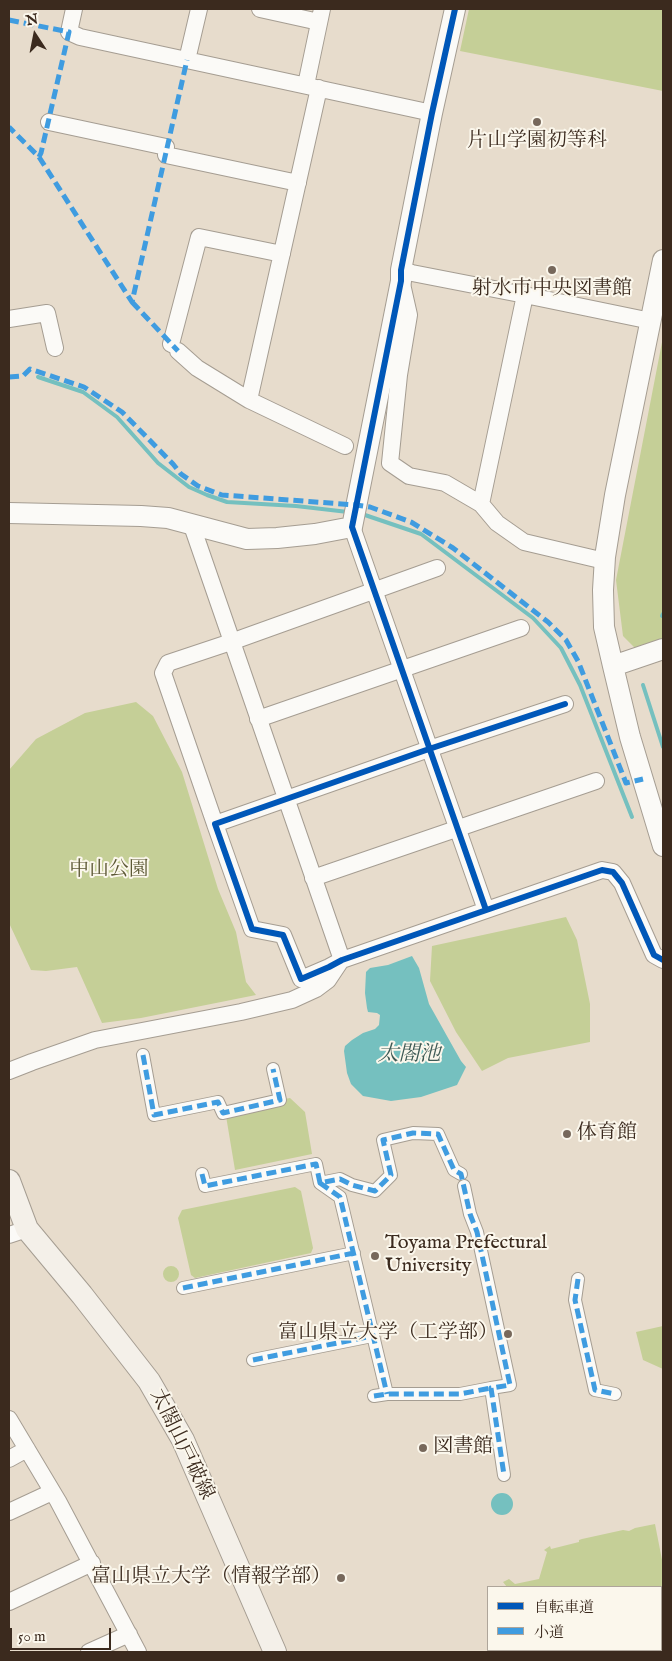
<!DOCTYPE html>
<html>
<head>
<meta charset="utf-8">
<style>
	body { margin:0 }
	#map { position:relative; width:672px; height:1661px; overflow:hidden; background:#e7dccc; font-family:"IM FELL English","Noto Serif JP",serif }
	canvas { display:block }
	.frame { position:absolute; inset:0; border:10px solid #3b2a1e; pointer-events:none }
	.legend { position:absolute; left:487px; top:1586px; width:175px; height:65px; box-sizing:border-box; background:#fbf7ec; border:1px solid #aea59a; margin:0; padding:6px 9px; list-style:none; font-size:15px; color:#3b2a1e }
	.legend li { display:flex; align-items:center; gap:10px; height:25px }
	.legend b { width:25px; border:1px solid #aea59a }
	.north { position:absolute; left:10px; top:10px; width:50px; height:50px; -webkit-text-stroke:4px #fbf7ec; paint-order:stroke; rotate:349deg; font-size:14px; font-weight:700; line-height:20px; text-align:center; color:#3b2a1e }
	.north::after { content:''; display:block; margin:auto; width:18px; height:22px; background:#3b2a1e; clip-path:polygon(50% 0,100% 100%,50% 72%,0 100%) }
	.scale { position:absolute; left:10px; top:1628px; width:101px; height:22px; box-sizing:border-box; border:2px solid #3b2a1e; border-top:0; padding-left:6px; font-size:15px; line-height:18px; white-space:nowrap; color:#3b2a1e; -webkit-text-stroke:4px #fbf7ec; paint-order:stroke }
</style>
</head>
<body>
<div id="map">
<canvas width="672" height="1661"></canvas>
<div class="frame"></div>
<ul class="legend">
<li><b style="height:6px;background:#0057b8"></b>自転車道</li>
<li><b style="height:6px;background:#3f9ce0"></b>小道</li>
</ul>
<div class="north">N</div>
<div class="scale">50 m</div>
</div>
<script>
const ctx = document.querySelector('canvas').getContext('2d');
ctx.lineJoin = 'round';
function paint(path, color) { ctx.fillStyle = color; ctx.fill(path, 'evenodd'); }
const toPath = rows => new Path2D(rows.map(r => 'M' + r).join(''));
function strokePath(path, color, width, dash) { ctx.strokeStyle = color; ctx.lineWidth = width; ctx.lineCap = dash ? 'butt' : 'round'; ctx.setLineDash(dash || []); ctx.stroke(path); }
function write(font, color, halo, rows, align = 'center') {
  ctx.font = font + ' "IM FELL English","Noto Serif JP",serif'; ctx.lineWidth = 4; ctx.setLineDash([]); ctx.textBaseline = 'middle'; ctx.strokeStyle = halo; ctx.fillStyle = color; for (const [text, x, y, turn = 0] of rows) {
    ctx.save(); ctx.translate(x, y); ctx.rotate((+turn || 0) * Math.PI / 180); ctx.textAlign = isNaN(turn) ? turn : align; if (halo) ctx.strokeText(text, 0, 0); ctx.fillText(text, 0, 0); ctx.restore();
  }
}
paint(toPath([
	[469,9,663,9,663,91,460,51],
	[663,337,663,643,638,651,623,636,616,580],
	[136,702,153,716,182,772,218,889,236,932,246,982,256,995,141,1018,102,1023,77,967,46,971,31,970,9,923,9,770,36,739,85,713],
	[566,917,577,940,590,1004,590,1042,508,1058,482,1071,456,1032,430,981,432,946],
	[290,1098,305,1112,312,1154,235,1170,225,1110],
	[295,1187,301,1191,313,1248,311,1253,195,1278,191,1275,178,1218,182,1210],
	'163 1274a8 8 0 1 1 16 0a8 8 0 1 1-16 0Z',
	[663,1326,663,1369,643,1360,636,1332],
	[655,1524,663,1565,663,1640,661,1643,661,1587,507,1587,503,1582,509,1579,515,1584,539,1579,547,1552,544,1550,550,1546,551,1549,579,1542,579,1540,582,1539,623,1530,629,1531,635,1528],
	[554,1650,655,1650,653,1652,555,1652]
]), '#c5cf97');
paint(toPath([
	[412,956,419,968,429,1004,461,1061,466,1067,457,1085,421,1097,391,1101,363,1096,351,1084,347,1073,344,1051,345,1046,352,1040,363,1033,375,1029,379,1025,380,1015,377,1013,368,1012,367,1008,365,993,366,972,370,968,388,965],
	'491 1504a11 11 0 1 1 22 0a11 11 0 1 1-22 0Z'
]), '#75c0bf');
strokePath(toPath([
	[38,377,83,392,117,417,158,463,189,487,207,495,227,502,296,506,348,512],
	[362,514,421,534,533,618,561,648,580,685,632,817],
	[662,616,663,614],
	[643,685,663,747]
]), '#75c0bf', 4);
const pedestrian = toPath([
	[143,1055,154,1115,218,1102,223,1113,280,1100,273,1069],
	[202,1174,205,1186,316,1164,320,1183,340,1179,352,1185,375,1191,391,1175,383,1140,413,1133,438,1134,454,1170,461,1174],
	[320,1183,340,1197,387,1394],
	[464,1186,470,1214,477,1232,510,1385,491,1388,504,1475],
	[578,1279,575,1300,595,1390,615,1394],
	[183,1288,354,1253],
	[253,1360,372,1336],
	[374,1396,387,1394,460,1394,491,1388]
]);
const minor = toPath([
	[74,9,69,32,80,37,432,113],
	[260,9,319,22],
	[187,60,199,9],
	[306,85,322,9],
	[49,122,166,147],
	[166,155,298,183],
	[401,270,412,273,525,295,651,321],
	[402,284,409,315,399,375,390,463,409,476,445,483,481,504],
	[525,295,481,504,497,523,524,542,596,559,605,557],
	[9,319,47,313,55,348],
	[171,344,199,237,282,254],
	[178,351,197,368,249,400,319,88],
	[249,400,345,446],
	[191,523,342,960],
	[352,527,486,910],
	[565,704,429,749,215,824,252,929,283,935,301,979,329,967,342,960,602,870,613,872,622,883,654,955,663,960],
	[258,719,521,628],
	[215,824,163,673,168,663,231,642,437,568],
	[313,878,596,781],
	[9,1071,32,1062,95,1040,241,1012,292,1000,316,989,328,980,340,962],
	[9,1235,27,1229],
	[9,1419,58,1501,138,1652],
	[9,1459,27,1449],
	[9,1512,52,1492],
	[9,1602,92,1563],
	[89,1652,129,1634]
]);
const tertiary = toPath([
	[663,260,615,495,605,557,603,590,604,627,613,666,630,737,663,846],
	[9,513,141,516,168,518,247,539,277,538,315,534,352,527,401,281,401,270,432,113,455,9],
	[613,666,663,649]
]);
const secondary = toPath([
	[9,1181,27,1229,82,1295,149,1381,183,1440,275,1652]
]);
strokePath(pedestrian, '#a59d92', 14);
strokePath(minor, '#a59d92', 18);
strokePath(tertiary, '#a59d92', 22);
strokePath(secondary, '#a59d92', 24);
strokePath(pedestrian, '#fbfaf7', 12);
strokePath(minor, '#fbfaf7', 16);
strokePath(tertiary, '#fbfaf7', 20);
strokePath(secondary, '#f4f0e9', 22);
strokePath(toPath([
	[9,20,69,32,41,153,39,157,9,127],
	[39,157,132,302,187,60],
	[132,302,178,351],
	[9,377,23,376,30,369,84,387,122,412,173,464,181,474,198,486,222,495,356,505,370,507,411,522,453,548,548,622,566,640,578,661,626,783,643,779],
	[143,1055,154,1115,218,1102,223,1113,280,1100,273,1069],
	[202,1174,205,1186,316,1164,320,1183,340,1179,352,1185,375,1191,391,1175,383,1140,413,1133,438,1134,454,1170,461,1174,470,1214,477,1232,510,1385,491,1388,504,1475],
	[320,1183,340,1197,387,1394],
	[578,1279,575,1300,595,1390,615,1394],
	[183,1288,354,1253],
	[253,1360,372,1336],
	[374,1396,387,1394,460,1394,491,1388]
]), '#3f9ce0', 5, [10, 5]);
strokePath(toPath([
	[455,9,432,113,401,270,401,281,352,527,486,910],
	[565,704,429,749,215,824,252,929,283,935,301,979,329,967,342,960,602,870,613,872,622,883,654,955,663,960]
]), '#0057b8', 6);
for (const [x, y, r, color] of [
	[537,122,5,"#77685b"],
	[552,270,5,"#77685b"],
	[567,1134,5,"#77685b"],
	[375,1256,5,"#77685b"],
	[508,1334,5,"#77685b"],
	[423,1448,5,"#77685b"],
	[341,1578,5,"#77685b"]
]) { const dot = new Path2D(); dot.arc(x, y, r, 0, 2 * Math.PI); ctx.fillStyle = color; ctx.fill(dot); strokePath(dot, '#fbf7ec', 2); }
write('20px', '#3b2a1e', '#fbf7ec', [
	["片山学園初等科",537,142,"center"],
	["射水市中央図書館",552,290,"center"],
	["体育館",577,1134],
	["Toyama Prefectural",385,1244],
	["University",385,1267],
	["富山県立大学（工学部）",498,1334,"right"],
	["図書館",433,1448],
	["富山県立大学（情報学部）",331,1578,"right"]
], 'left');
write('20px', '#5c5835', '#fbf7ec', [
	["中山公園",109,871]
]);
write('20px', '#3b2a1e', '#fbf7ec', [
	["太閤山戸破線",181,1445,64]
]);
write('italic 21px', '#3e5a55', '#fbf7ec', [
	["太閤池",409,1056]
]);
</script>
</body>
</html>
